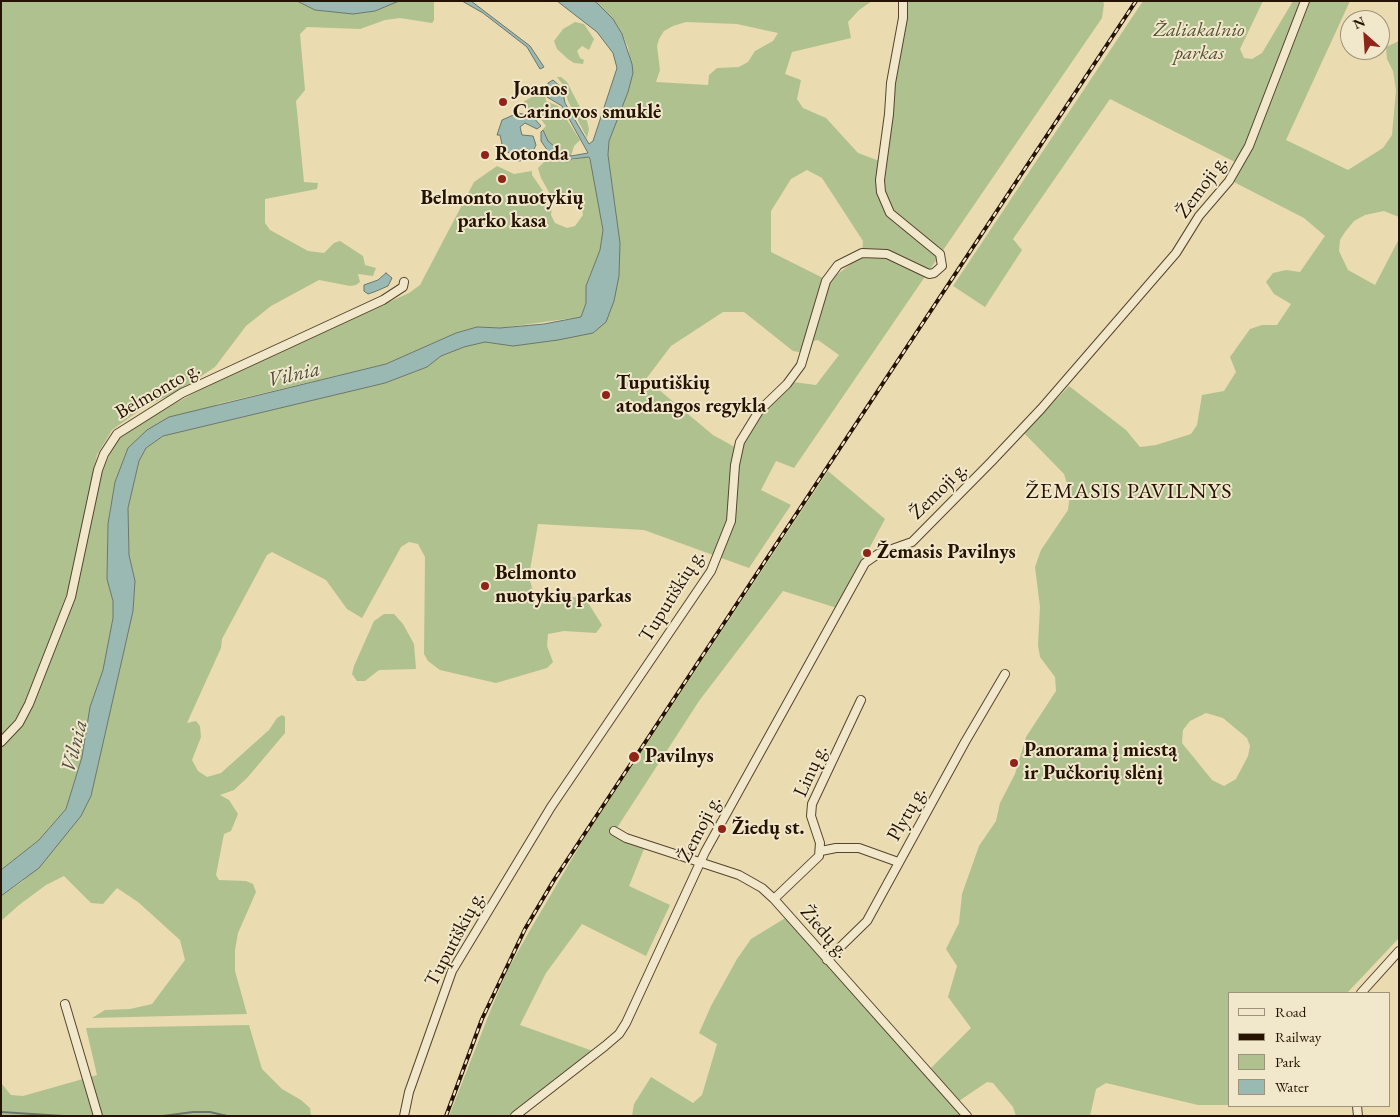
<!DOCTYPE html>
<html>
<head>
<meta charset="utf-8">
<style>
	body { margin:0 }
	#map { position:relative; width:1400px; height:1117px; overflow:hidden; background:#eadbb0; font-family:"EB Garamond",serif }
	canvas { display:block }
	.frame { position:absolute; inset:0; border:2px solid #251200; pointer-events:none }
	.legend { position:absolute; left:1228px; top:992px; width:162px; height:115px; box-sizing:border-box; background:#f1e8cc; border:1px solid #9f927a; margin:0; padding:6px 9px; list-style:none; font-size:15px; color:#251200 }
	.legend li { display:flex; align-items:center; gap:10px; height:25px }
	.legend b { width:25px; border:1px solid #9f927a }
	.north { position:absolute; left:1340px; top:10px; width:50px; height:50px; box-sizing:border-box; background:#f1e8cc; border:1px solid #9f927a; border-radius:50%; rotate:334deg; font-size:14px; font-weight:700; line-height:20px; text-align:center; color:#251200 }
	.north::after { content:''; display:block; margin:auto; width:18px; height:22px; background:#8f2418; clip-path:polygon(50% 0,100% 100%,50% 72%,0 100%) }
</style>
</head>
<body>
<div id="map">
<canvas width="1400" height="1117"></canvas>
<div class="frame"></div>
<ul class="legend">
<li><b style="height:6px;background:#f1e8cc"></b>Road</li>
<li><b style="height:6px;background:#251200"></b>Railway</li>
<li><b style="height:14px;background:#b0c190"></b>Park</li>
<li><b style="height:14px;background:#9ab9b3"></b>Water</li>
</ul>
<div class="north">N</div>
</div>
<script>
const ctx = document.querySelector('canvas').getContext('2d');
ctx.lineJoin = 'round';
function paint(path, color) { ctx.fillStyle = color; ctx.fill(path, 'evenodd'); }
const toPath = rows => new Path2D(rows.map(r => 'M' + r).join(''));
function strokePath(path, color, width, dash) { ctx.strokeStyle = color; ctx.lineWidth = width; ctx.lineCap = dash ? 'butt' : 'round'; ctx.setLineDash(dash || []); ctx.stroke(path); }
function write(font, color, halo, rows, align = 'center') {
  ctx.font = font + ' "EB Garamond",serif'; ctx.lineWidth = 4; ctx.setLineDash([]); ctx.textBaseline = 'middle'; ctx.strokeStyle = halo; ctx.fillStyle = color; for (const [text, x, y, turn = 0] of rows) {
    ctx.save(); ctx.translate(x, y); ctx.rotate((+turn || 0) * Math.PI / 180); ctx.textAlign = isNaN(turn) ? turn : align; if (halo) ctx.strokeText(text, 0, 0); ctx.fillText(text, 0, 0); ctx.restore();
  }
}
paint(toPath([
	[1,1,297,1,315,10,353,14,375,11,399,1,434,1,434,20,432,23,400,18,385,20,360,29,307,27,300,34,305,90,296,101,304,182,318,183,317,189,265,199,265,223,270,230,308,251,324,253,334,243,340,241,363,256,365,265,376,268,373,276,358,274,360,282,356,285,350,286,319,280,271,306,246,326,215,367,177,392,146,406,112,430,97,455,68,591,27,699,18,716,1,736],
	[594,1,872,1,859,10,848,22,851,38,792,52,785,74,801,80,797,99,803,108,826,118,858,153,885,163,894,76,906,26,905,1,1103,1,1104,4,1102,18,794,468,776,461,761,490,791,505,749,568,644,530,538,524,529,576,536,604,572,597,585,598,602,625,596,633,564,631,548,634,547,646,553,662,547,668,496,683,440,670,428,661,424,654,425,557,418,544,409,542,401,547,362,618,347,609,326,580,272,552,267,555,222,639,221,648,187,723,196,721,200,726,201,737,192,760,198,771,207,777,221,773,269,730,277,718,282,715,285,717,285,733,247,778,234,790,220,795,229,800,238,814,231,831,224,834,216,875,219,880,246,881,253,884,256,892,238,933,235,950,235,971,247,1014,92,1018,105,1010,130,1009,152,1004,185,960,180,940,138,902,117,888,103,904,91,903,64,876,46,885,19,905,1,921,1,896,23,881,91,796,133,611,135,581,129,555,128,508,139,461,146,448,163,436,385,383,427,367,441,356,464,347,485,342,513,346,593,333,619,276,620,243,608,155,609,141,628,92,633,73,628,47,622,34,613,19],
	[686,22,737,24,778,33,773,41,755,51,748,62,739,67,717,68,709,75,708,85,656,82,660,70,657,46,659,39,664,31,673,26],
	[807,170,822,178,863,241,862,255,834,277,823,278,771,252,771,211,791,179],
	[723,312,744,312,793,351,799,352,811,347,814,341,818,340,839,355,816,385,793,382,757,419,744,441,742,451,713,435,646,379,671,346],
	[1143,1,1263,1,1240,49,1244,58,1252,59,1262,53,1293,1,1350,1,1286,140,1348,170,1383,148,1392,135,1396,90,1393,71,1387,59,1386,47,1399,41,1399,217,1384,211,1365,215,1354,221,1345,232,1340,240,1339,251,1348,270,1375,285,1399,239,1399,938,1347,993,1229,993,1229,1105,1198,1105,1106,1083,1096,1089,1090,1116,1016,1116,1013,1107,993,1083,987,1082,959,1101,972,1116,632,1116,634,1104,651,1077,693,1103,702,1095,717,1044,699,1033,711,1006,737,959,751,939,787,917,825,959,859,1002,926,1073,971,1028,948,997,957,966,946,949,959,923,962,894,979,846,996,821,1000,803,1015,774,1026,737,1056,691,1055,677,1040,657,1038,645,1040,607,1035,567,1041,550,1068,510,1070,493,1064,474,1024,433,1069,386,1126,430,1140,447,1156,445,1191,434,1197,425,1202,395,1224,391,1236,372,1230,357,1250,329,1262,325,1277,325,1291,304,1274,294,1266,282,1273,273,1286,270,1300,272,1325,236,1304,218,1228,179,1237,163,1110,99,1013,239,1022,250,985,307,953,286],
	[1206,713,1223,718,1247,738,1250,746,1248,756,1236,779,1224,786,1212,780,1182,743,1183,730,1190,721],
	[575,22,584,24,594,39,589,50,582,46,577,51,580,58,584,60,583,64,574,63,568,59,557,49,554,41,563,29],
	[557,77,561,77,567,82,587,121,589,129,587,138,568,101,564,86],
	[543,85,546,101,558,106,580,140,574,146,571,156,558,151,548,141,543,129,546,126,536,113,518,105,535,95,535,89],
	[549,153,555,154,565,161,589,157,594,175,603,230,600,250,586,286,586,303,581,317,500,328,477,327,456,333,386,364,218,404,128,448,115,482,108,524,107,579,113,601,113,618,103,670,90,707,82,757,66,809,39,840,1,870,1,746,23,724,76,596,101,475,116,439,132,427,225,376,409,293,420,285,474,182,497,166,514,174,532,171,532,175,552,204,551,215,555,223,567,228,575,226,583,215,581,202,571,195,559,197,554,201,541,178,538,168,544,162],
	[828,471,885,519,837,608,783,591,699,701,613,834,644,849,629,886,670,905,646,956,582,924,546,973,520,1025,593,1051,509,1116,449,1116,491,1009,508,969,533,925,583,840],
	[384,614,394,614,403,624,414,644,416,669,379,670,365,681,357,681,352,674,354,666,374,621],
	[249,1025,262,1069,282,1089,301,1100,310,1108,311,1116,1,1116,1,1083,11,1095,23,1096,97,1075,86,1028]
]), '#b0c190');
const water = toPath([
	[297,1,399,1,375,11,353,14,315,10,297,1],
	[462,1,471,1,530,46,544,67,540,69,527,47,483,13,462,1],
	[557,1,594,1,597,3,613,19,622,34,632,64,633,73,628,92,609,141,608,155,620,243,619,276,614,301,606,322,593,333,558,340,513,346,485,342,464,347,441,356,427,367,385,383,163,436,146,448,139,461,128,508,129,555,135,581,133,611,91,796,81,816,39,868,1,896,1,870,39,840,66,809,82,757,90,707,103,670,113,618,113,601,107,579,108,524,115,482,128,448,147,430,169,417,386,364,456,333,477,327,500,328,544,324,581,317,586,303,586,286,600,250,603,230,590,159,589,157,572,159,567,162,555,154,550,154,541,141,541,132,543,130,548,141,563,154,567,153,571,156,588,153,562,106,547,97,548,83,553,80,562,88,565,103,589,144,593,141,617,68,613,53,597,32,557,1],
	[518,113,532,116,541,126,537,129,525,123,520,127,522,135,533,136,536,145,531,155,520,161,510,159,511,154,503,149,500,135,497,135,502,120,518,113],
	[386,273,392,278,388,286,374,292,368,294,364,291,364,285,378,280,386,273]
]);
paint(water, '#9ab9b3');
strokePath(water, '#6b766b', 1);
strokePath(toPath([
	[1,1112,63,1116],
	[163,1116,193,1112,210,1112,227,1116]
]), '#6b766b', 2);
const minor = toPath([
	[1,742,19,723,29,704,71,597,98,470,104,454,117,434,182,393,383,300,403,287,404,282],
	[614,831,626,838,739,875,762,888,774,899,967,1116],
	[821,851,836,848,859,848,898,862],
	[774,899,819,856,820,843,811,816,812,804,861,700],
	[827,960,867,921,965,742,1005,674],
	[1361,993,1399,951],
	[65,1004,98,1116],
	[1357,1106,1358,1116],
	[404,1116,409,1092,452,971,551,807,711,571,731,521,735,465,740,442,759,411,787,384,801,365,826,281,838,265,862,253,887,254,929,274,934,273,942,266,940,254,890,213,881,192,880,180,889,114,891,83,903,18,903,1],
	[515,1116,605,1046,619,1034,626,1023,705,852,865,563,878,554,912,542,991,462,1041,409,1176,253,1199,216,1229,181,1249,146,1305,1]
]);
strokePath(minor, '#56442c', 10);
strokePath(minor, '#f1e8cc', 8);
const rail = toPath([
	[446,1116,482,1019,525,929,554,880,1136,1]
]);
strokePath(rail, '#251200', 4);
strokePath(rail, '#f1e8cc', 2, [5.5]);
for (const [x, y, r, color] of [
	[503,102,5,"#8f2418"],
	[485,155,5,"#8f2418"],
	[502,179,5,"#8f2418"],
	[606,395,5,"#8f2418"],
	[867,553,5,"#8f2418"],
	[485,586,5,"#8f2418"],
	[634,757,6,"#8f2418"],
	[1014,763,5,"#8f2418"],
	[722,829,5,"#8f2418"]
]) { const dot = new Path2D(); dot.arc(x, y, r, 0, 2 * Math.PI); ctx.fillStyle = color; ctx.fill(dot); strokePath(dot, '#f1e8cc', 2); }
write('italic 20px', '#564f32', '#f1e8cc', [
	["Žaliakalnio",1199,31],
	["parkas",1199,54]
]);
write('bold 20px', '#251200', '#f1e8cc', [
	["Joanos",513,90],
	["Carinovos smuklė",513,113],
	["Rotonda",495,155],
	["Belmonto nuotykių",502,199,"center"],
	["parko kasa",502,222,"center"],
	["Tuputiškių",616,384],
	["atodangos regykla",616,407],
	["Žemasis Pavilnys",877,553],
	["Belmonto",495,574],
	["nuotykių parkas",495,597],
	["Panorama į miestą",1024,751],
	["ir Pučkorių slėnį",1024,774],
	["Pavilnys",645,757],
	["Žiedų st.",732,829]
], 'left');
write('20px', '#251200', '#f1e8cc', [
	["Žemoji g.",1202,187,-54],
	["Belmonto g.",158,391,-30],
	["Žemoji g.",939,491,-45],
	["Tuputiškių g.",672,596,-58],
	["Linų g.",811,771,-66],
	["Plytų g.",907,814,-61],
	["Žemoji g.",700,829,-63],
	["Žiedų g.",824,932,49],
	["Tuputiškių g.",455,939,-62]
]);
write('italic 21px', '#4e4c3f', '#f1e8cc', [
	["Vilnia",294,375,-13],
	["Vilnia",75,746,-76]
]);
ctx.letterSpacing = '1px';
write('22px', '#251200', '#f1e8cc', [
	["ŽEMASIS PAVILNYS",1129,492]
]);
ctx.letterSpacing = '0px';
</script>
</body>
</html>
